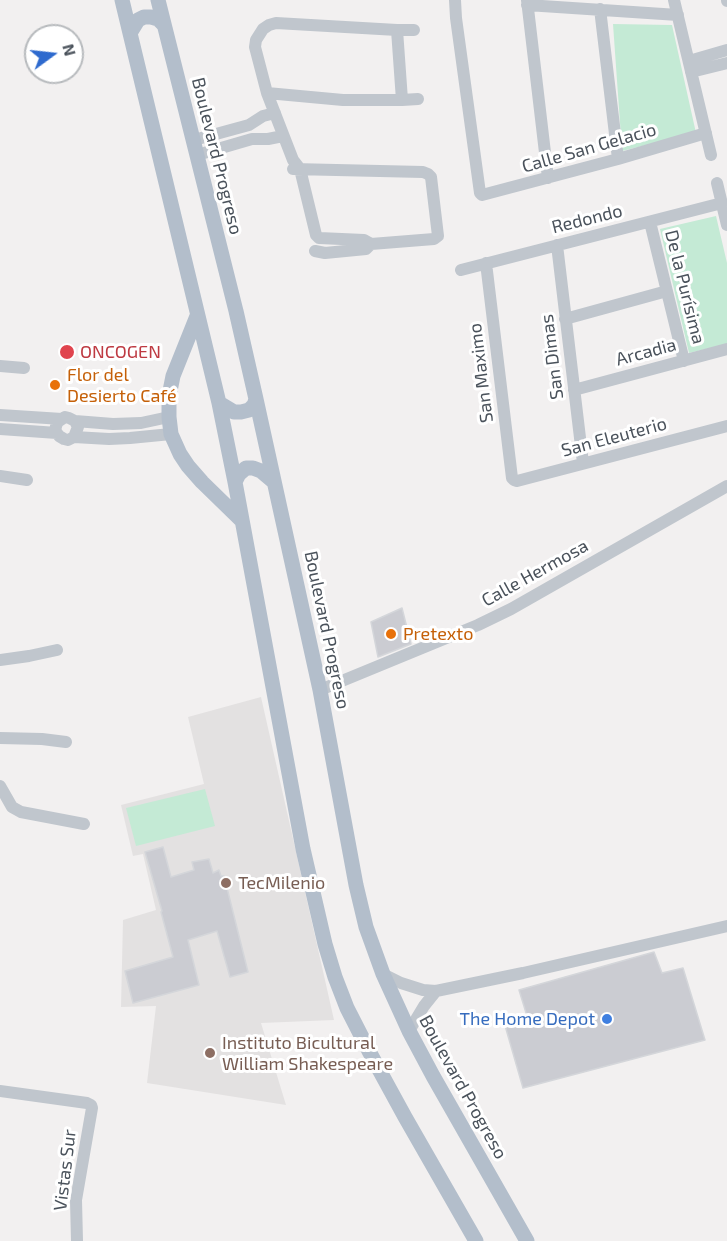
<!DOCTYPE html>
<html>
<head>
<meta charset="utf-8">
<style>
	body { margin:0 }
	#map { position:relative; width:727px; height:1241px; overflow:hidden; background:#f2f0f0; font-family:"Exo 2",sans-serif }
	canvas { display:block }
	.north { position:absolute; left:24px; top:24px; width:60px; height:60px; box-sizing:border-box; background:#fff; border:2px solid #b7babd; border-radius:50%; rotate:75deg; font-size:16px; font-weight:700; line-height:24px; text-align:center; color:#4a525b }
	.north::after { content:''; display:block; margin:auto; width:21px; height:27px; background:#2e6ace; clip-path:polygon(50% 0,100% 100%,50% 72%,0 100%) }
</style>
</head>
<body>
<div id="map">
<canvas width="727" height="1241"></canvas>
<div class="north">N</div>
</div>
<script>
const ctx = document.querySelector('canvas').getContext('2d');
ctx.lineJoin = 'round';
function paint(path, color) { ctx.fillStyle = color; ctx.fill(path, 'evenodd'); }
const toPath = rows => new Path2D(rows.map(r => 'M' + r).join(''));
function strokePath(path, color, width, dash) { ctx.strokeStyle = color; ctx.lineWidth = width; ctx.lineCap = dash ? 'butt' : 'round'; ctx.setLineDash(dash || []); ctx.stroke(path); }
function write(font, color, halo, rows, align = 'center') {
  ctx.font = font + ' "Exo 2",sans-serif'; ctx.lineWidth = 6; ctx.setLineDash([]); ctx.textBaseline = 'middle'; ctx.strokeStyle = halo; ctx.fillStyle = color; for (const [text, x, y, turn = 0] of rows) {
    ctx.save(); ctx.translate(x, y); ctx.rotate((+turn || 0) * Math.PI / 180); ctx.textAlign = isNaN(turn) ? turn : align; if (halo) ctx.strokeText(text, 0, 0); ctx.fillText(text, 0, 0); ctx.restore();
  }
}
paint(toPath([
	[261,697,334,1020,261,1023,286,1105,147,1083,156,1006,121,1007,123,920,156,910,143,854,133,856,121,805,204,784,188,717]
]), '#e3e1e1');
paint(toPath([
	[613,24,672,25,696,133,622,151],
	[716,216,727,263,727,344,689,353,660,229],
	[205,789,215,826,136,846,126,808]
]), '#c4ead5');
const building = toPath([
	[402,608,411,644,378,657,371,622,402,608],
	[163,847,171,877,194,870,192,862,209,859,213,873,219,870,221,876,224,876,248,972,230,977,217,931,188,940,199,985,133,1003,125,971,173,957,161,912,162,911,145,852,163,847],
	[654,952,662,973,683,968,705,1040,523,1088,504,1022,527,1016,519,990,654,952]
]);
paint(building, '#cbccd2');
strokePath(building, '#d4d6da', 1.5);
strokePath(toPath([
	[455,0,456,18,480,193,482,195,618,159,706,133],
	[527,0,548,178],
	[674,0,711,155],
	[727,0,727,1],
	[527,5,678,15],
	[600,9,618,159],
	[397,30,414,30],
	[689,61,727,50],
	[691,72,727,63],
	[267,93,343,100,402,100,397,30,276,23,269,25,263,29,256,40,255,47,267,93,293,160,300,169,316,235,319,238],
	[402,100,418,99],
	[194,140,249,125,263,116,275,113],
	[197,155,252,139,268,139,283,136],
	[293,169,423,172,428,174,431,177,438,236,434,239,371,244,366,249,325,253,315,251],
	[717,183,727,225],
	[650,222,684,361],
	[319,238,364,240,371,244],
	[557,245,583,463],
	[486,263,512,478,514,480,517,481,727,426],
	[461,270,722,203],
	[565,319,667,291],
	[0,366,24,368],
	[574,390,727,349],
	[0,415,62,419],
	[75,421,113,424,141,423,169,417],
	[0,429,57,433],
	[74,437,78,427,75,421,69,418,65,417,59,421,57,423,55,430,59,436,64,439,68,440,74,437,109,439,130,438,171,434],
	[0,476,27,480],
	[0,660,29,656,57,650],
	[320,690,478,625,511,609,727,486],
	[0,738,42,739,66,742],
	[0,786,12,807,21,812,84,824],
	[383,974,401,983,423,990,436,991,523,973,727,926],
	[409,1031,424,1006,436,991],
	[0,1091,87,1103,91,1105,92,1108,76,1200,77,1241]
]), '#c0c6cd', 12);
strokePath(toPath([
	[122,0,219,403,235,482,303,849,325,944,335,977,347,1008,370,1053,405,1117,476,1241],
	[158,0,236,311,256,399,320,690,356,885,366,927,383,974,409,1031,433,1076,527,1241],
	[130,33,138,20,144,17,151,17,158,19,163,24],
	[197,316,173,376,169,396,169,417,171,434,180,454,188,466,202,482,242,521],
	[219,403,234,412,241,412,249,410,254,405,256,399],
	[235,482,239,474,246,468,253,468,261,471,274,482]
]), '#b3becb', 15);
for (const [x, y, r, color] of [
	[67,352,8,"#e0444e"],
	[55,385,6,"#e8710a"],
	[391,634,6,"#e8710a"],
	[226,883,6,"#8d6e63"],
	[607,1019,6,"#3f7fe0"],
	[210,1053,6,"#8d6e63"]
]) { const dot = new Path2D(); dot.arc(x, y, r, 0, 2 * Math.PI); ctx.fillStyle = color; ctx.fill(dot); strokePath(dot, '#fff', 2); }
write('18px', '#4a525b', '#fff', [
	["Calle San Gelacio",589,148,-16],
	["Boulevard Progreso",217,156,76],
	["Redondo",587,219,-14],
	["De la Purísima",685,287,76],
	["Arcadia",646,352,-15],
	["San Dimas",552,357,-97],
	["San Maximo",481,373,-97],
	["San Eleuterio",614,437,-15],
	["Calle Hermosa",535,573,-29],
	["Boulevard Progreso",327,630,78],
	["Boulevard Progreso",463,1087,61],
	["Vistas Sur",65,1170,-83]
]);
write('18px', '#be3a42', '#fff', [
	["ONCOGEN",80,352]
], 'left');
write('18px', '#c56008', '#fff', [
	["Flor del",67,375],
	["Desierto Café",67,396],
	["Pretexto",403,634]
], 'left');
write('18px', '#785e54', '#fff', [
	["TecMilenio",238,883],
	["Instituto Bicultural",222,1043],
	["William Shakespeare",222,1064]
], 'left');
write('18px', '#366cbe', '#fff', [
	["The Home Depot",595,1019]
], 'right');
</script>
</body>
</html>
